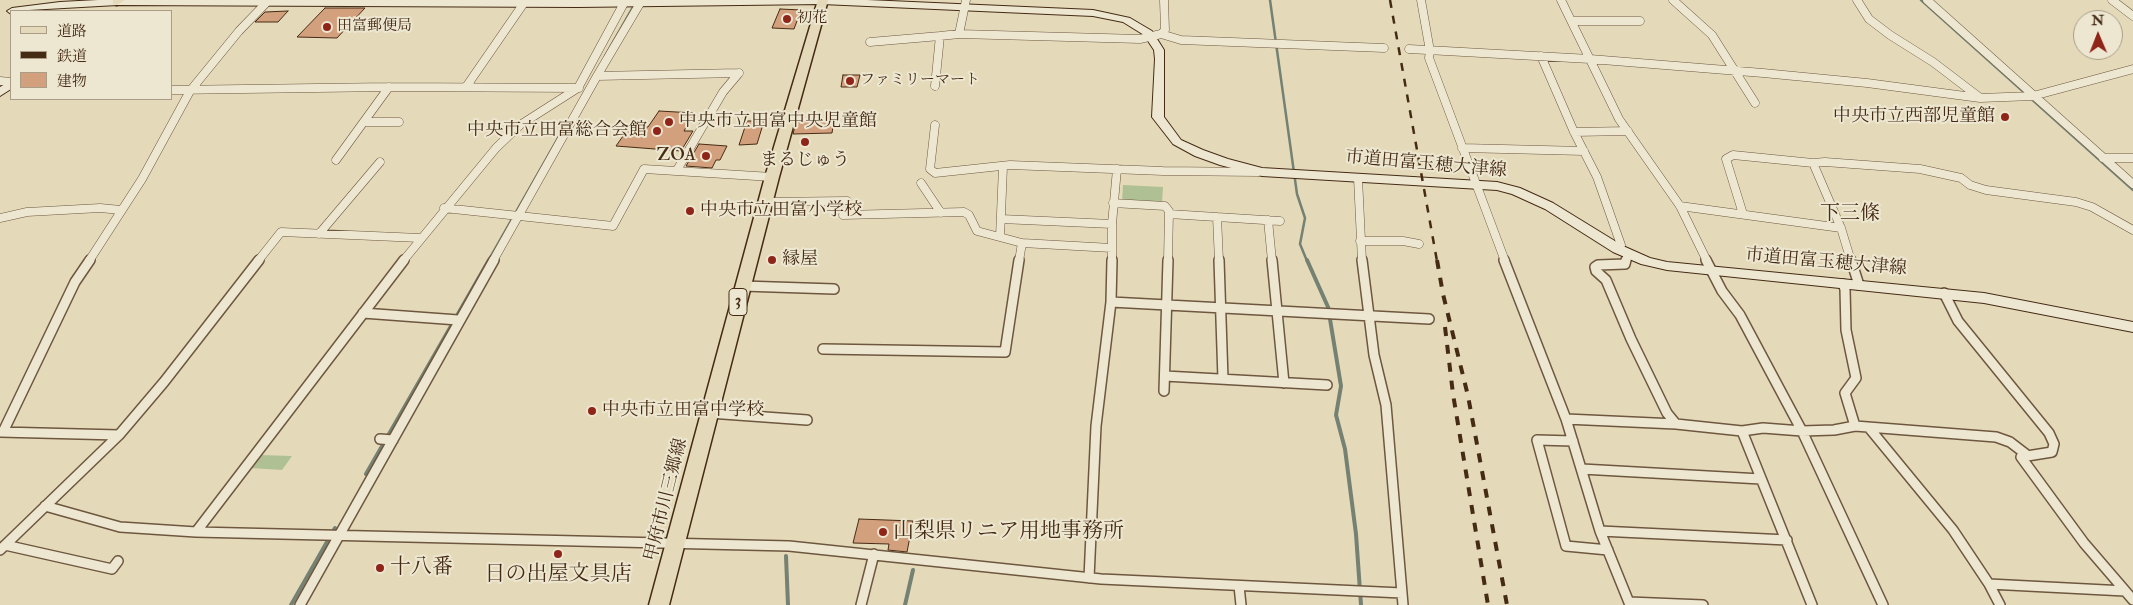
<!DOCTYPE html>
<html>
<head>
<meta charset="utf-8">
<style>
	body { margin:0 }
	#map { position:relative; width:2133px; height:605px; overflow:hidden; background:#e4daba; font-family:"IM FELL Double Pica","Noto Serif JP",serif }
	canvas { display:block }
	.legend { position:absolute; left:10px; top:10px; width:162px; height:90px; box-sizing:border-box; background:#ede7d2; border:1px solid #aa9c86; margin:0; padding:6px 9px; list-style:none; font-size:15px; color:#462b14 }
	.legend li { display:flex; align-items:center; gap:10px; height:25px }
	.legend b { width:25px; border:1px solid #aa9c86 }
	.north { position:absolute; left:2073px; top:10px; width:50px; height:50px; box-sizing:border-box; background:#ede7d2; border:1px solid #aa9c86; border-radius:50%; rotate:359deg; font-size:14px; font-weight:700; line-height:20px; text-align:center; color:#462b14 }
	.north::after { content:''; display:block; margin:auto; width:18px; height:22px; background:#8f2418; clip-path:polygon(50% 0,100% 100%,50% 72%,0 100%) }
</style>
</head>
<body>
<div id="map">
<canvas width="2133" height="605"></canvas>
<ul class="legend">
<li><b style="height:6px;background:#e4daba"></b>道路</li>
<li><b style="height:6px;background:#462b14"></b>鉄道</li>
<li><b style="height:14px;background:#d3a07e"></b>建物</li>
</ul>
<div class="north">N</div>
</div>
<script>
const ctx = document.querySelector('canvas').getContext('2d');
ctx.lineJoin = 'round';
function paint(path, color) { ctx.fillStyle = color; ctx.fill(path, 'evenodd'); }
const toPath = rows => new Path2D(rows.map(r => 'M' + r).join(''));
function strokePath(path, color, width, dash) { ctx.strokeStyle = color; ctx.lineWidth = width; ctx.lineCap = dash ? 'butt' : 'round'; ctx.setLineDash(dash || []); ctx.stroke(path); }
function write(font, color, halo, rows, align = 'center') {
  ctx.font = font + ' "IM FELL Double Pica","Noto Serif JP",serif'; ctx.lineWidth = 4; ctx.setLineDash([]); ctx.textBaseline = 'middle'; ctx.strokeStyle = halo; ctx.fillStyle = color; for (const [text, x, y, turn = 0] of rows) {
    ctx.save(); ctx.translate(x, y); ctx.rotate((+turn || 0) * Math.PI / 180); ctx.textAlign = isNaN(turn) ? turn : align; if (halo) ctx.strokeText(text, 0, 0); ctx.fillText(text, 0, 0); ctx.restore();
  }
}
paint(toPath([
	[1123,185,1163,187,1162,203,1122,201],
	[260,455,292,456,282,470,250,468]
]), '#afc194');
strokePath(toPath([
	[1270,0,1297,194,1305,218,1300,244,1307,261],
	[1921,0,2133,190],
	[605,56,637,0],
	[488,261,566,124]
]), '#758173', 2.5);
strokePath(toPath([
	[1307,260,1328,307,1341,386,1336,415,1345,449,1356,534,1361,605],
	[366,474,489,260],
	[786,556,788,605],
	[291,605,335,528],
	[905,605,913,570]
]), '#758173', 4);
const building = toPath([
	[325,8,365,8,337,38,297,37,325,8],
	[780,9,801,10,794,29,772,28,780,9],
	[288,11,278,22,255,22,265,12,288,11],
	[843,75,860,75,857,87,841,87,843,75],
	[659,111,694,113,684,131,693,131,681,151,616,146,630,126,648,127,659,111],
	[834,120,832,133,793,134,796,122,834,120],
	[747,121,764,121,757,144,739,145,747,121],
	[699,144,727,146,720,160,716,160,712,168,686,166,699,144],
	[859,519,913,521,907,552,888,550,889,544,853,543,859,519]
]);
paint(building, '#d3a07e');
strokePath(building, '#462b14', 1);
const streetFar1 = toPath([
	[966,0,959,34,1140,39,1161,34,1165,30,1164,0],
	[1421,0,1430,51,1429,58,1505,261],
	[1561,0,1619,119,1680,206,1707,261],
	[1673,0,1712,35,1755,103],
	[1857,0,1869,19,1890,35,1933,62,1979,97],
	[1927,0,2133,184],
	[2112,0,2133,16],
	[1572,21,1640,21],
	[1161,34,1181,40,1384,48],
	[870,42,940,36],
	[1409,49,1590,59,1763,73,1867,83,1980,98,2033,96,2133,69],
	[1541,56,1574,132,1597,177,1621,245,1618,249],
	[597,76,642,0],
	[0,81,11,82],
	[935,86,940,36,959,34],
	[466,87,526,0],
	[171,90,389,87,579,88],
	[364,122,399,122],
	[935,125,930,169,935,173,1010,165,1163,171,1258,172],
	[1574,132,1628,131],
	[1462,148,1584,151],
	[2103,158,2133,158],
	[336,160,389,87],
	[1813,163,1841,228,1851,261],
	[677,170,723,92,739,73],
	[1358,178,1362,261],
	[921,183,941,213],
	[765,202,847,201],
	[1113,203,1165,206,1169,211,1168,261],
	[1680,206,1841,228],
	[444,208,613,226,644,169,772,177],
	[1169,214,1280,221],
	[1743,214,1726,159,1733,155,1813,163,1825,162,1920,169,1961,178,1970,185,1986,190,2076,202,2092,207,2133,230],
	[843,215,964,212,969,215,977,231,1022,243,1112,248],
	[1217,217,1219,261],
	[0,218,27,212,100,208,121,210],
	[1001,219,1112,224],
	[1268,220,1272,261],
	[319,234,380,162],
	[1000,237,1003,167],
	[1360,241,1403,241,1419,244],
	[89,261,142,179,190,91,239,31,269,0],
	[258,261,281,232,420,238],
	[403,261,496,148,520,125,578,88,624,3],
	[493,261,597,76,739,73],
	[1019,261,1022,243],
	[1112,261,1112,224,1117,169],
	[1626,261,1628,254]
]);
const street = toPath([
	[1219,260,1223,379],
	[1272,260,1284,383],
	[1362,260,1374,355,1386,405,1403,605],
	[1504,260,1566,419,1600,531,1630,605],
	[1626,260,1625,264,1598,265,1595,267,1596,271,1606,280,1631,339,1667,413,1676,424],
	[1706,260,1722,291,1740,315,1802,431,1883,605],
	[1851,260,1859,285],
	[1843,284,1845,289,1846,330,1856,378,1845,393,1855,426],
	[743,286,834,289],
	[1944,293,1958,321,2049,433,2054,444,2052,452,2021,457,2084,543,2133,600],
	[1111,302,1429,319],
	[363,313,458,320],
	[823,349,1005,352,1019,260],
	[1165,376,1327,385],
	[1164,391,1168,260],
	[709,413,807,420],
	[1566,419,1676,424,1742,431,1812,605],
	[1870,429,1953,530,1989,584,2125,591],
	[1742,431,1763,428,1802,431,1834,430,1855,426,1996,437,2010,442,2027,455],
	[0,432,119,435,0,550],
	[3,432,75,282,90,260],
	[119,435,164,382,259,260],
	[380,439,393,440],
	[1573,441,1537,440,1566,546,1608,550],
	[1582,469,1761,479],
	[45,506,120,527,196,532,789,546,1101,579,1402,593],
	[1600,531,1787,540],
	[196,532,404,260],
	[5,545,112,569,118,561],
	[1089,578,1096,426,1111,302,1112,260],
	[1989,584,2000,605],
	[1239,586,1241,605],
	[1629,602,1703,605],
	[300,605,494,260],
	[861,605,874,554]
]);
const secondary = toPath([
	[98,0,867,0,1093,10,1130,18,1152,31,1164,50,1164,117,1181,140,1203,150,1228,159,1262,168,1497,182,1520,188,1553,203,1623,246,1650,258,1667,262,1984,293,2133,322,2133,332,1984,303,1667,270,1641,264,1613,252,1545,209,1512,194,1497,190,1262,176,1220,165,1195,156,1173,144,1152,117,1155,59,1154,50,1144,35,1123,22,1093,16,822,4,578,7,117,5,11,11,11,14,7,11,12,8,60,2,98,0],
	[11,81,11,89,0,96,0,87,11,81]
]);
const primary = toPath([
	[113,0,125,0,117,5,113,4,113,0],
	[818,0,828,0,779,177,669,605,649,605,765,177,818,0]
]);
strokePath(streetFar1, '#6e573e', 9);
strokePath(street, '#6e573e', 12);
strokePath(secondary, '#462b14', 2);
strokePath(primary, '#462b14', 3);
strokePath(streetFar1, '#ede7d2', 8);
strokePath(street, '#ede7d2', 9);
paint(secondary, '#ede7d2');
paint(primary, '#e4daba');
strokePath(toPath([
	[1390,0,1437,261]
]), '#462b14', 2.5, [8, 8]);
strokePath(toPath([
	[1437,260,1443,294,1468,396,1507,605],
	[1445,327,1453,394,1488,605]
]), '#462b14', 4, [9, 9]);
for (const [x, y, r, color] of [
	[787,19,5,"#8f2418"],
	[327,27,5,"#8f2418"],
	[850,81,5,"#8f2418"],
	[2005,117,5,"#8f2418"],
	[669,122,5,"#8f2418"],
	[657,131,5,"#8f2418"],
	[805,142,5,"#8f2418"],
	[706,156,5,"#8f2418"],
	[690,211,5,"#8f2418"],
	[772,260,5,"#8f2418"],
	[592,411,5,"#8f2418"],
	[883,532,5,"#8f2418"],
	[558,554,5,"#8f2418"],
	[380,568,5,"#8f2418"]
]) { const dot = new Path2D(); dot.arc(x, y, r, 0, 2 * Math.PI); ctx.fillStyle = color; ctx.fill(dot); strokePath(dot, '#ede7d2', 2); }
write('15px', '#462b14', '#ede7d2', [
	["初花",797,19],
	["田富郵便局",337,27],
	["ファミリーマート",860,81]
], 'left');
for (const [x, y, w] of [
	[738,302,18]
]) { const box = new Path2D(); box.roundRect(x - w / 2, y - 13.5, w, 27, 4); ctx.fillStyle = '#ede7d2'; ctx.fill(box); strokePath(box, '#462b14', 1); }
write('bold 16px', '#462b14', null, [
	["3",738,302]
]);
write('18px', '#462b14', '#ede7d2', [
	["中央市立西部児童館",1995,117,"right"],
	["中央市立田富中央児童館",679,122],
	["中央市立田富総合会館",647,131,"right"],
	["ZOA",696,156,"right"],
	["まるじゅう",805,161,"center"],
	["中央市立田富小学校",700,211],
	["縁屋",782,260],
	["中央市立田富中学校",602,411]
], 'left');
write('18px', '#462b14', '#ede7d2', [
	["市道田富玉穂大津線",1426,165,5],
	["市道田富玉穂大津線",1826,263,5],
	["甲府市川三郷線",667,500,-76]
]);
write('20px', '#462b14', '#ede7d2', [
	["下三條",1850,215]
]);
write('21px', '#462b14', '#ede7d2', [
	["山梨県リニア用地事務所",893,532],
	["十八番",390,568],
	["日の出屋文具店",558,575,"center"]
], 'left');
</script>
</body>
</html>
